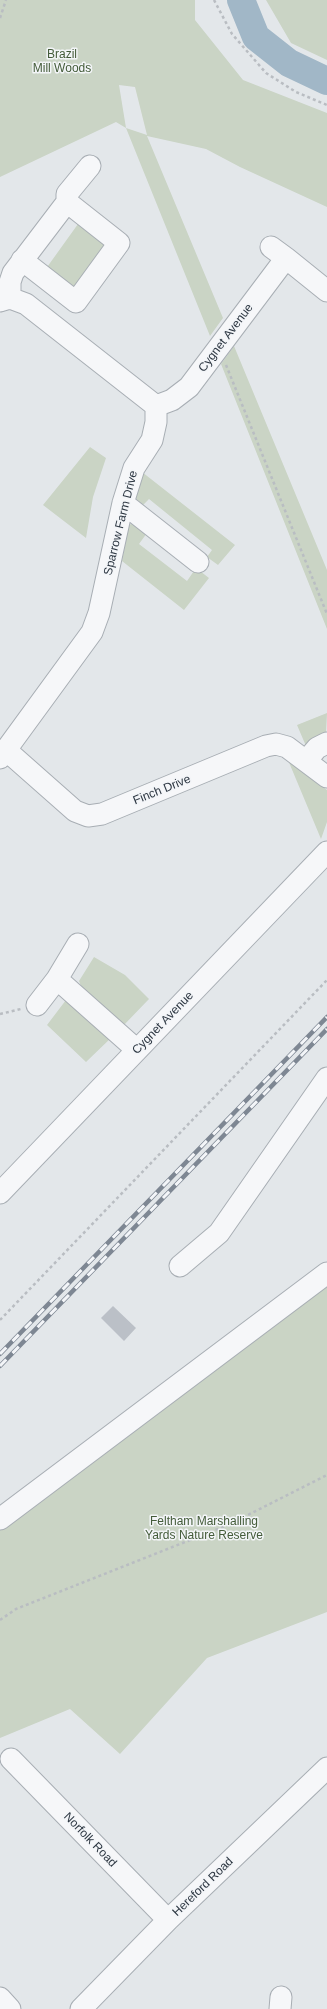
<!DOCTYPE html>
<html>
<head>
<meta charset="utf-8">
<style>
	body { margin:0 }
	canvas { display:block; background:#e3e7ea }
</style>
</head>
<body>
<canvas width="327" height="2009"></canvas>
<script>
const ctx = document.querySelector('canvas').getContext('2d');
ctx.lineJoin = 'round';
function paint(path, color) { ctx.fillStyle = color; ctx.fill(path, 'evenodd'); }
const toPath = rows => new Path2D(rows.map(r => 'M' + r).join(''));
function strokePath(path, color, width, dash) { ctx.strokeStyle = color; ctx.lineWidth = width; ctx.lineCap = dash ? 'butt' : 'round'; ctx.setLineDash(dash || []); ctx.stroke(path); }
function write(font, color, halo, rows, align = 'center') {
  ctx.font = font + ' Helvetica,sans-serif'; ctx.lineWidth = 3; ctx.setLineDash([]); ctx.textBaseline = 'middle'; ctx.strokeStyle = halo; ctx.fillStyle = color; for (const [text, x, y, turn = 0] of rows) {
    ctx.save(); ctx.translate(x, y); ctx.rotate((+turn || 0) * Math.PI / 180); ctx.textAlign = isNaN(turn) ? turn : align; if (halo) ctx.strokeText(text, 0, 0); ctx.fillText(text, 0, 0); ctx.restore();
  }
}
paint(toPath([
	[0,0,195,0,195,20,243,80,327,113,327,207,240,167,206,149,147,136,223,318,210,336,126,128,116,122,0,177],
	[119,85,135,87,147,135,126,128],
	[266,0,327,0,327,60,291,43],
	[78,224,107,245,73,291,45,270],
	[234,346,327,570,327,629,221,364],
	[90,447,106,458,93,497,86,538,43,505],
	[142,472,235,545,218,565,207,557,212,550,149,499,143,505,134,497],
	[134,523,147,533,139,544,187,581,196,568,209,578,184,610,122,561,129,525],
	[327,713,326,732,312,744,306,746,297,725],
	[288,760,327,790,327,822,321,839],
	[94,957,125,975,149,999,123,1026,81,986,79,981],
	[66,1000,112,1037,86,1062,47,1025],
	[327,1284,327,1612,207,1658,120,1754,70,1709,0,1738,0,1530]
]), '#cad4c5');
strokePath(toPath([
	[241,0,256,37,289,63,327,81]
]), '#a1b7c7', 28);
paint(toPath([
	[113,1306,136,1328,124,1341,101,1318]
]), '#bbc0c7');
const minor = toPath([
	[67,202,67,194,90,166],
	[271,247,286,258],
	[10,298,10,282,13,273,67,202,119,243,76,302,22,260],
	[0,301,10,298,26,304,156,406,156,422,152,440,134,468,123,503,99,613,92,632,0,758],
	[156,406,172,400,189,387,286,258,327,291],
	[123,503,198,562],
	[6,750,75,811,88,816,102,814,266,746,276,744,287,747,327,777],
	[306,761,317,748,327,743],
	[78,944,57,979,137,1050],
	[37,1005,57,979],
	[0,1193,327,852],
	[180,1266,219,1233,327,1078],
	[0,1519,327,1273],
	[11,1759,168,1920],
	[0,1998,10,2009],
	[81,2009,168,1920,327,1768],
	[280,2009,281,1997]
]);
strokePath(minor, '#a8aeb4', 23);
strokePath(toPath([
	[214,0,232,34,266,73,296,92,327,105],
	[0,18,6,0],
	[226,365,327,614],
	[0,1014,21,1009],
	[0,1320,327,980],
	[0,1620,16,1609,228,1525,327,1475]
]), '#b9bdc2', 2.5, [3, 3]);
strokePath(minor, '#f6f7f9', 21);
const rail = toPath([
	[0,1354,327,1017],
	[0,1366,327,1029]
]);
strokePath(rail, '#7e8793', 4.5);
strokePath(rail, '#f3f5f8', 3, [9]);
write('12px', '#445c3a', '#f3f5f8', [
	["Brazil",62,55],
	["Mill Woods",62,69],
	["Feltham Marshalling",204,1522],
	["Yards Nature Reserve",204,1536]
]);
write('12px', '#2c3641', '#f3f5f8', [
	["Cygnet Avenue",226,338,-53],
	["Sparrow Farm Drive",121,523,-76],
	["Finch Drive",162,790,-22],
	["Cygnet Avenue",163,1023,-46],
	["Norfolk Road",90,1840,46],
	["Hereford Road",203,1887,-44]
]);
</script>
</body>
</html>
